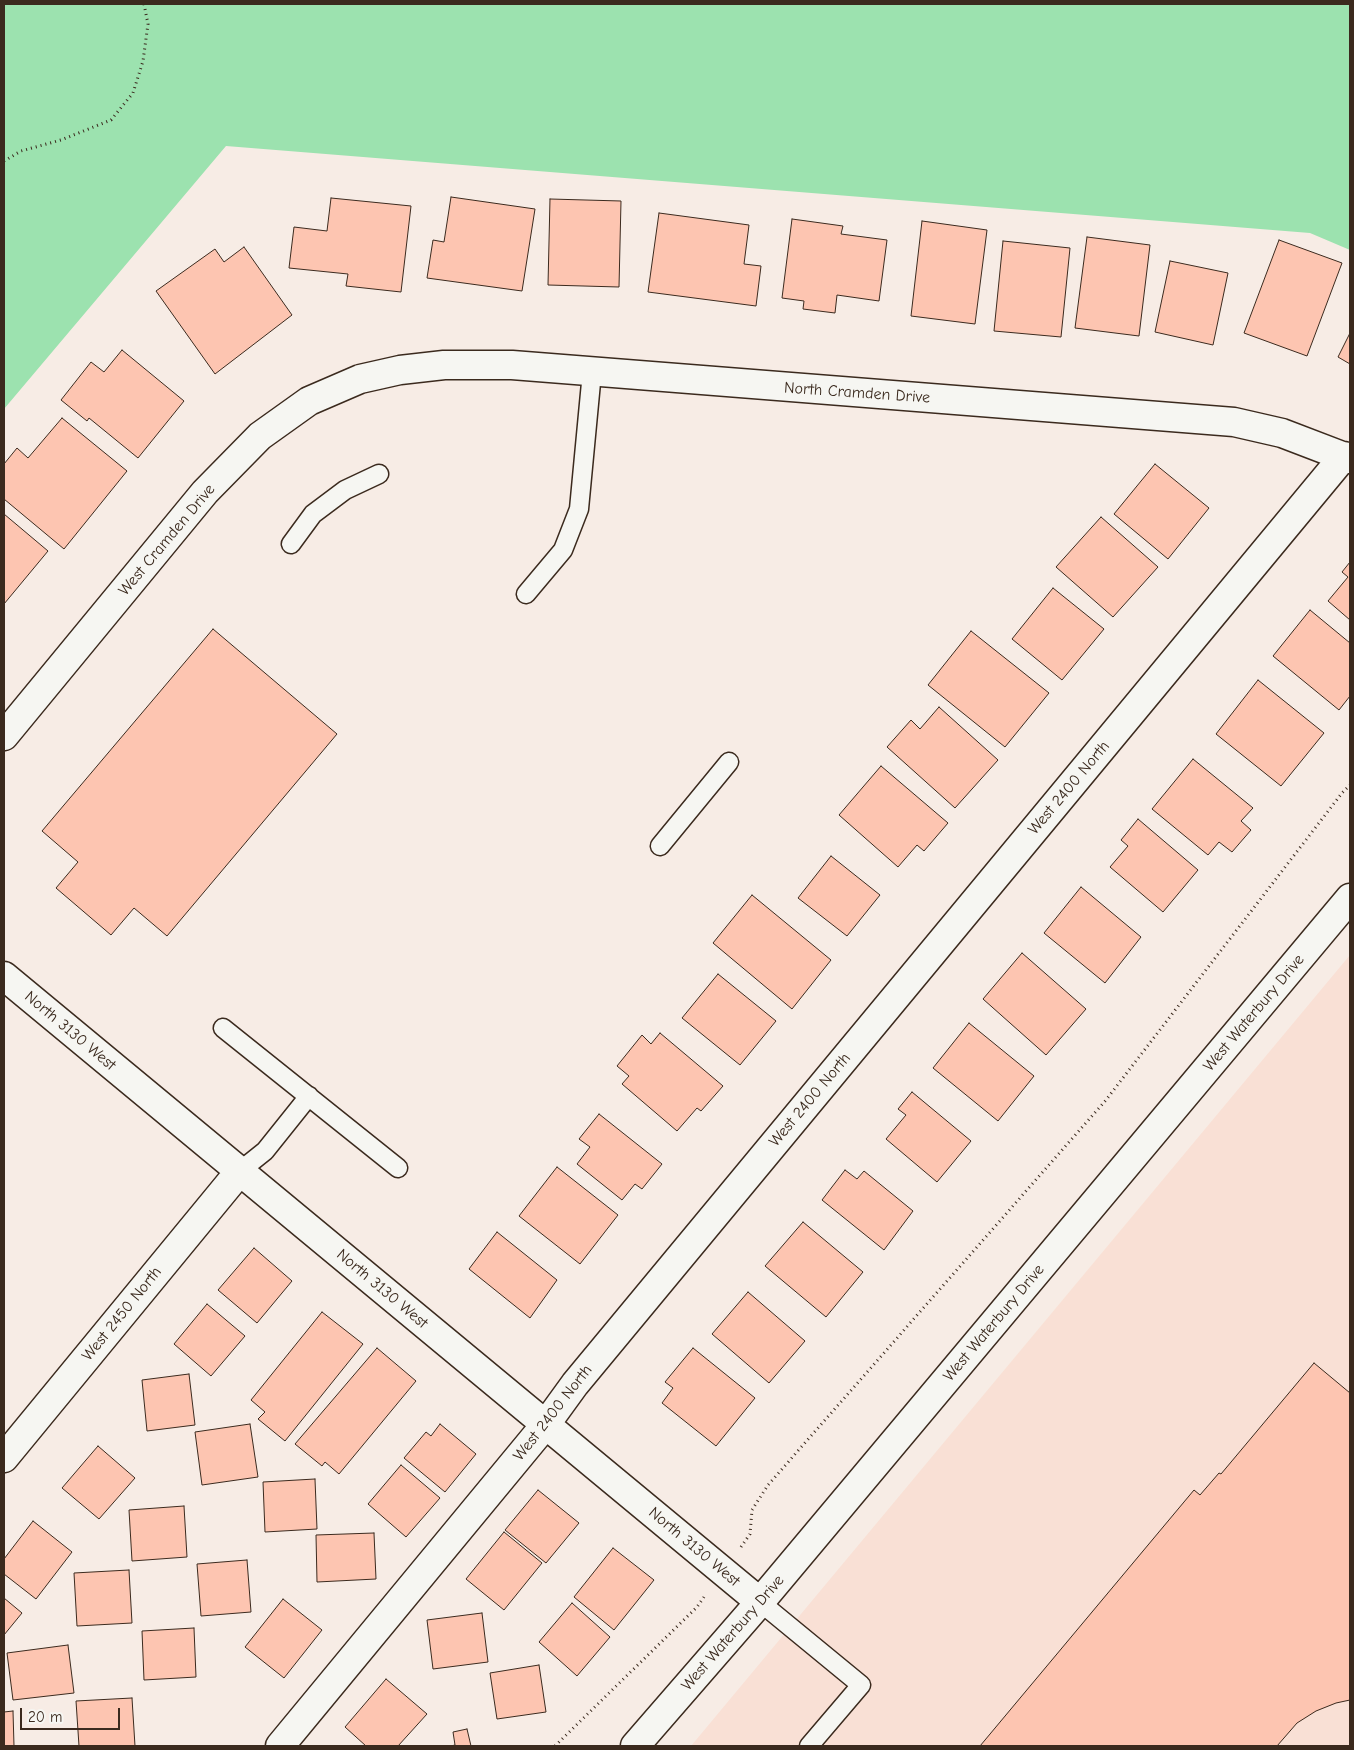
<!DOCTYPE html>
<html>
<head>
<meta charset="utf-8">
<style>
	body { margin:0 }
	#map { position:relative; width:1354px; height:1750px; overflow:hidden; background:#f7ece5; font-family:"Comic Neue",sans-serif }
	canvas { display:block }
	.frame { position:absolute; inset:0; border:5px solid #3b2a1e; pointer-events:none }
	.scale { position:absolute; left:20px; top:1708px; width:100px; height:22px; box-sizing:border-box; border:2px solid #3b2a1e; border-top:0; padding-left:6px; font-size:15px; line-height:18px; white-space:nowrap; color:#3b2a1e; -webkit-text-stroke:4px #f6f6f2; paint-order:stroke }
</style>
</head>
<body>
<div id="map">
<canvas width="1354" height="1750"></canvas>
<div class="frame"></div>
<div class="scale">20 m</div>
</div>
<script>
const ctx = document.querySelector('canvas').getContext('2d');
ctx.lineJoin = 'round';
function paint(path, color) { ctx.fillStyle = color; ctx.fill(path, 'evenodd'); }
const toPath = rows => new Path2D(rows.map(r => 'M' + r).join(''));
function strokePath(path, color, width, dash) { ctx.strokeStyle = color; ctx.lineWidth = width; ctx.lineCap = dash ? 'butt' : 'round'; ctx.setLineDash(dash || []); ctx.stroke(path); }
function write(font, color, halo, rows, align = 'center') {
  ctx.font = font + ' "Comic Neue",sans-serif'; ctx.lineWidth = 4.5; ctx.setLineDash([]); ctx.textBaseline = 'middle'; ctx.strokeStyle = halo; ctx.fillStyle = color; for (const [text, x, y, turn = 0] of rows) {
    ctx.save(); ctx.translate(x, y); ctx.rotate((+turn || 0) * Math.PI / 180); ctx.textAlign = isNaN(turn) ? turn : align; if (halo) ctx.strokeText(text, 0, 0); ctx.fillText(text, 0, 0); ctx.restore();
  }
}
paint(toPath([
	[1350,955,1350,1746,691,1746]
]), '#f9e0d5');
paint(toPath([
	[4,4,1350,4,1350,250,1310,233,226,146,4,409]
]), '#9ce2af');
const building = toPath([
	[451,197,535,209,522,291,427,278,433,240,444,242,451,197],
	[331,198,411,206,401,292,346,286,348,274,289,268,294,227,327,231,331,198],
	[550,199,621,201,619,287,548,285,550,199],
	[659,213,749,225,744,264,761,266,756,306,648,292,659,213],
	[792,219,843,226,841,234,887,240,879,301,837,295,835,313,803,309,804,301,782,298,792,219],
	[922,221,987,230,975,324,911,316,922,221],
	[1087,237,1150,245,1139,336,1075,328,1087,237],
	[1279,240,1342,263,1307,356,1244,333,1279,240],
	[1003,241,1070,248,1061,337,994,331,1003,241],
	[244,247,292,315,215,374,156,291,215,249,224,262,244,247],
	[1170,261,1228,273,1213,345,1155,332,1170,261],
	[1350,333,1350,364,1338,357,1350,333],
	[122,350,184,401,138,458,89,418,87,421,61,400,91,362,104,372,122,350],
	[62,418,127,471,64,549,4,499,4,464,17,448,28,458,62,418],
	[1155,464,1209,508,1168,559,1114,514,1155,464],
	[4,514,48,551,4,604,4,514],
	[1101,517,1158,567,1113,617,1056,567,1101,517],
	[1350,562,1350,620,1328,601,1348,577,1342,572,1350,562],
	[1053,588,1104,629,1062,680,1012,639,1053,588],
	[1310,610,1350,643,1350,696,1339,710,1273,656,1310,610],
	[213,629,337,734,167,936,134,908,111,935,56,888,78,862,42,831,213,629],
	[971,631,1049,693,1005,747,928,685,971,631],
	[1258,680,1324,733,1281,786,1216,734,1258,680],
	[939,707,998,760,955,808,887,747,911,720,920,729,939,707],
	[1193,759,1253,808,1241,821,1251,830,1232,852,1219,842,1208,855,1152,809,1193,759],
	[881,766,948,823,924,851,917,845,898,867,839,815,881,766],
	[1138,819,1198,870,1163,912,1110,867,1128,846,1121,840,1138,819],
	[831,856,880,895,847,936,798,898,831,856],
	[1081,887,1141,937,1105,983,1044,933,1081,887],
	[752,895,831,960,792,1009,713,943,752,895],
	[1022,953,1086,1009,1046,1055,983,999,1022,953],
	[718,974,776,1021,740,1065,682,1018,718,974],
	[969,1023,1034,1076,998,1121,933,1068,969,1023],
	[660,1033,723,1086,701,1111,697,1108,677,1131,622,1084,629,1076,617,1066,642,1035,651,1044,660,1033],
	[912,1092,971,1141,937,1182,886,1139,906,1115,898,1109,912,1092],
	[599,1114,662,1164,642,1189,635,1184,622,1200,577,1164,590,1147,579,1139,599,1114],
	[557,1167,618,1215,580,1264,519,1216,557,1167],
	[845,1170,857,1179,864,1171,913,1211,884,1250,822,1200,845,1170],
	[803,1222,863,1272,826,1317,765,1266,803,1222],
	[497,1232,557,1280,530,1318,469,1269,497,1232],
	[254,1248,292,1281,257,1323,218,1290,254,1248],
	[748,1292,805,1341,769,1383,712,1334,748,1292],
	[207,1304,245,1336,211,1376,174,1344,207,1304],
	[322,1312,363,1344,285,1441,258,1419,265,1412,251,1400,322,1312],
	[377,1348,416,1381,339,1474,325,1462,322,1466,295,1444,377,1348],
	[693,1348,755,1398,716,1446,662,1403,673,1388,665,1382,693,1348],
	[1314,1363,1350,1393,1350,1700,1336,1703,1316,1711,1297,1723,1277,1746,980,1746,1194,1490,1200,1495,1219,1473,1221,1474,1314,1363],
	[189,1374,195,1425,147,1431,142,1380,189,1374],
	[250,1424,258,1477,202,1485,195,1432,250,1424],
	[440,1424,476,1454,445,1492,404,1458,426,1432,431,1436,440,1424],
	[98,1446,135,1478,99,1519,62,1488,98,1446],
	[401,1465,440,1498,406,1537,368,1504,401,1465],
	[315,1479,317,1529,265,1532,263,1482,315,1479],
	[538,1490,579,1523,546,1563,505,1530,538,1490],
	[184,1506,187,1557,132,1561,129,1510,184,1506],
	[33,1521,72,1552,36,1599,4,1574,4,1559,33,1521],
	[504,1532,542,1563,504,1610,466,1579,504,1532],
	[374,1533,376,1579,317,1582,316,1535,374,1533],
	[613,1548,654,1580,614,1630,574,1597,613,1548],
	[247,1560,251,1612,201,1616,197,1564,247,1560],
	[129,1570,132,1623,77,1626,74,1573,129,1570],
	[4,1598,22,1613,4,1635,4,1598],
	[283,1599,322,1630,284,1678,245,1647,283,1599],
	[572,1603,610,1637,577,1676,539,1642,572,1603],
	[482,1613,488,1662,433,1669,427,1620,482,1613],
	[194,1628,196,1677,144,1680,142,1631,194,1628],
	[68,1645,74,1693,13,1700,7,1653,68,1645],
	[539,1665,546,1712,497,1719,490,1673,539,1665],
	[386,1679,427,1714,398,1746,366,1746,345,1727,386,1679],
	[132,1698,135,1746,79,1746,76,1701,132,1698],
	[13,1711,14,1746,4,1746,4,1712,13,1711],
	[467,1729,471,1746,451,1746,455,1745,453,1732,467,1729]
]);
paint(building, '#fdc5b1');
strokePath(building, '#3b2a1e', 1);
const lane = toPath([
	[291,544,313,514,345,490,379,474],
	[526,594,563,550,579,509,592,372],
	[660,846,729,762],
	[223,1028,398,1168],
	[240,1171,265,1151,309,1096],
	[760,1602,861,1685,809,1746]
]);
const street = toPath([
	[4,736,205,492,260,436,309,401,360,379,400,370,444,365,512,365,1234,422,1282,433,1350,459],
	[4,976,760,1602],
	[4,1458,240,1171],
	[280,1746,546,1424,575,1384,1344,456],
	[635,1746,760,1602,1350,898]
]);
strokePath(lane, '#3b2a1e', 21);
strokePath(street, '#3b2a1e', 31);
strokePath(toPath([
	[4,161,21,151,61,140,111,120,133,93,143,61,148,24,144,4],
	[741,1547,750,1534,752,1510,768,1485,1106,1100,1342,793,1350,785],
	[555,1746,697,1607,704,1597]
]), '#3b2a1e', 3, [1, 4]);
strokePath(lane, '#f6f6f2', 18);
strokePath(street, '#f6f6f2', 28);
write('16px', '#3b2a1e', '#f6f6f2', [
	["North Cramden Drive",857,393,4],
	["West Cramden Drive",167,540,-50],
	["West 2400 North",1069,788,-50],
	["West Waterbury Drive",1254,1013,-50],
	["North 3130 West",70,1031,40],
	["West 2400 North",810,1100,-50],
	["North 3130 West",382,1289,40],
	["West 2450 North",122,1314,-51],
	["West Waterbury Drive",994,1323,-50],
	["West 2400 North",553,1413,-52],
	["North 3130 West",694,1547,40],
	["West Waterbury Drive",733,1633,-49]
]);
</script>
</body>
</html>
